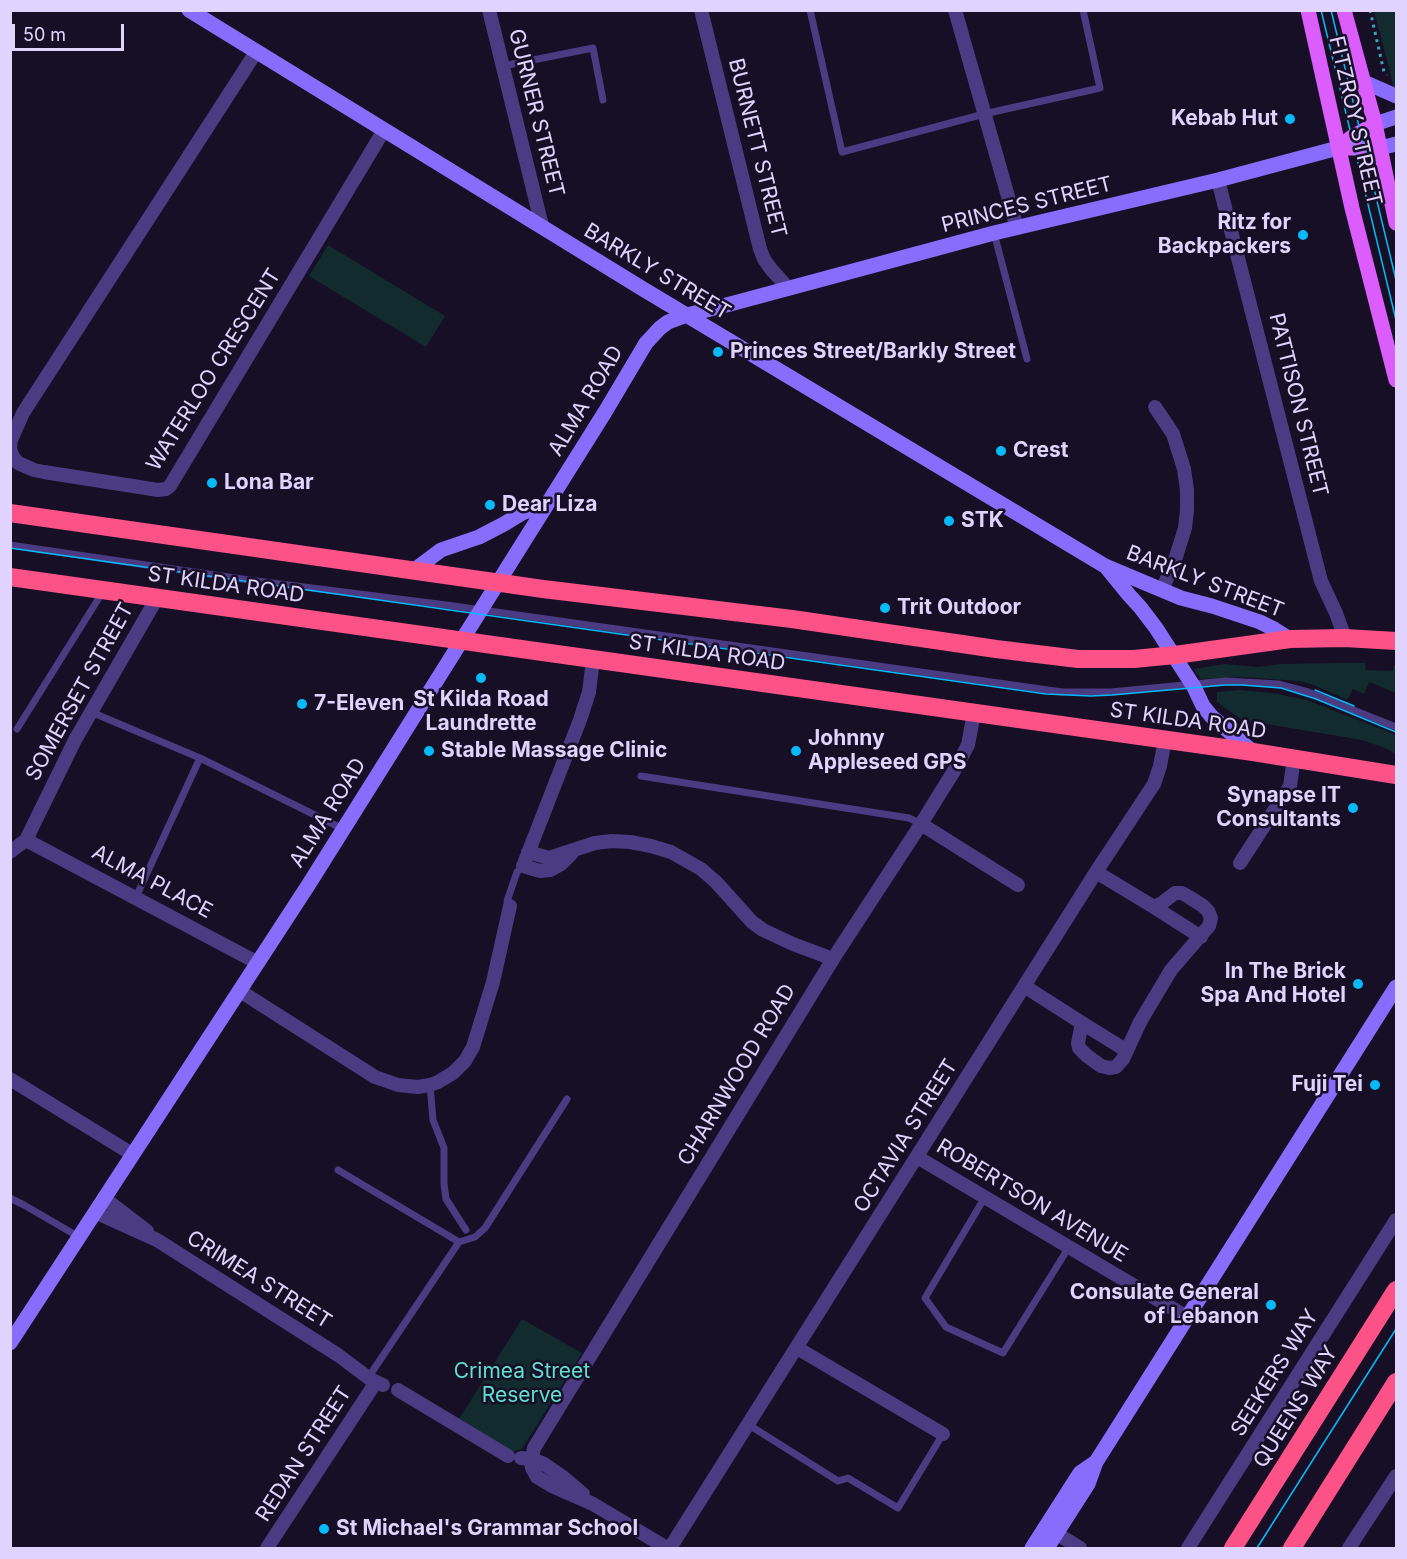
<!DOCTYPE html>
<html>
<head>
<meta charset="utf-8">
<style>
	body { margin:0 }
	#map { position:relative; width:1407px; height:1559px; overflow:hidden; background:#170f25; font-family:Inter,sans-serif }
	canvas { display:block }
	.frame { position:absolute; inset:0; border:12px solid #e0d4fe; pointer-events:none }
	.scale { position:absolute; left:12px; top:24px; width:112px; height:27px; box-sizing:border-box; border:3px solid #e0d4fe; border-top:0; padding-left:8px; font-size:18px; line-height:21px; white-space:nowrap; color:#e0d4fe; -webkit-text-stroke:4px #170f25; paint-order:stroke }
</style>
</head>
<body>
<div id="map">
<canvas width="1407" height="1559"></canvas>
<div class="frame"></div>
<div class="scale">50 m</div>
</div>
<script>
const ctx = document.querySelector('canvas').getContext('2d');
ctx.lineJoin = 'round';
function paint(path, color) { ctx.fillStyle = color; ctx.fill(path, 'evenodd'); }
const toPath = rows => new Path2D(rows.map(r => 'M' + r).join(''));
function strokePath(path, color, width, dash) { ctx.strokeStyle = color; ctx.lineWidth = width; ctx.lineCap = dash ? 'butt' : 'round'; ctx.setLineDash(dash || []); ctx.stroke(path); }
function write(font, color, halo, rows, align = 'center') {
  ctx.font = font + ' Inter,sans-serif'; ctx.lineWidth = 5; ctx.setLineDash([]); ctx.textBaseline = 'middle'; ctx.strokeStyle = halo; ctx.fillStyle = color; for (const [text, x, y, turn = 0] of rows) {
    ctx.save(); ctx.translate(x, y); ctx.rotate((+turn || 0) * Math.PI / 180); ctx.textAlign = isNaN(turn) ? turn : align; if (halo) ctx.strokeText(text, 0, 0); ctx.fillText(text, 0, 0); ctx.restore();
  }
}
paint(toPath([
	[1374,11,1396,11,1396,101,1390,72],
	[328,245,445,316,426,347,309,276],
	[1338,663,1365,663,1366,670,1393,671,1394,665,1396,665,1396,693,1369,682,1364,694,1353,689,1347,700,1314,685,1299,681,1243,677,1201,679,1194,669,1225,664,1258,667,1281,664],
	[1239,690,1272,693,1307,700,1396,735,1396,754,1385,748,1362,740,1242,720,1217,702,1217,692],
	[522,1319,582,1353,522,1449,513,1451,459,1419]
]), '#122b2f');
strokePath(toPath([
	[1370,10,1384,72,1387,75]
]), '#31a8b5', 3, [3, 4.5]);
strokePath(toPath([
	[810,10,842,152,984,114,1100,88,1083,10],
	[503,66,593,48,603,100],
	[994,233,1027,359],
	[10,545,249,580,454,606,1062,692,1111,692,1226,681,1278,684,1308,692,1396,727],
	[91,712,200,758,343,829],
	[17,729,102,593],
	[641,776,909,818,921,824],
	[136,897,200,758],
	[510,906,507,901,517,872,523,866],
	[430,1085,433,1120,444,1148,444,1184,446,1199,466,1230],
	[338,1170,459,1242],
	[985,1197,925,1298,946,1327,1003,1353,1069,1247],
	[10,1198,24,1205,79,1237],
	[372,1372,459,1242,475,1237,485,1228,567,1099],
	[749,1425,838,1481,848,1478,898,1508,943,1434]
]), '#4a3b83', 7);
strokePath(toPath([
	[489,10,542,226],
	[701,10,760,249,764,259,771,269,788,288],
	[955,10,1017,228],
	[1218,180,1321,581,1336,613,1345,638],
	[1155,407,1173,434,1184,469,1187,490,1187,510,1185,528,1175,560,1162,590],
	[10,449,13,457,18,463,34,470,44,472,158,490,166,489,170,486,384,130],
	[10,449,11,440,23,413,256,52],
	[921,824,1018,885],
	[26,840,258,963],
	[10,852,26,840,75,740,157,598],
	[528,852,549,858,595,843,612,841,630,842,651,846,671,852,701,869,716,882,752,922,763,930,793,944,833,959],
	[572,853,561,864,550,870,540,871,523,866,580,720,589,692,593,660],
	[1240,863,1290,786,1294,758],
	[1154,907,1201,937],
	[1024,986,1082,1023,1078,1043,1079,1048,1086,1055,1101,1066,1109,1068,1116,1067,1123,1059,1140,1022,1171,970,1209,926,1211,918,1208,911,1203,906,1189,897,1182,893,1175,893,1162,903,1154,907,1096,872],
	[240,991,375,1077,398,1085,418,1087,430,1085,438,1082,453,1073,465,1061,473,1047,493,982,510,906],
	[1082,1023,1127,1051],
	[10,1079,132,1154],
	[917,1157,1187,1317],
	[104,1198,147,1231],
	[95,1212,157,1240,338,1355,370,1379,383,1385],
	[797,1348,943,1434],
	[398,1390,508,1456],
	[521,1458,532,1459,544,1464,563,1477,583,1494],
	[1052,1526,1059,1535,1080,1548],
	[267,1548,376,1382],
	[667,1548,593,1504,552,1486,537,1477,532,1468,531,1463,534,1448,833,959,921,824,954,771,968,745,974,713],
	[670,1548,1096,872,1154,784,1160,766,1165,740],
	[1188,1548,1396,1220],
	[1349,1548,1396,1476]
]), '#4a3b83', 14);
strokePath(toPath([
	[189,10,643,289,1105,566,1181,598,1212,606,1260,622,1274,629,1290,639],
	[1364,82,1396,96],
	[1375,124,1396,117],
	[1380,148,1396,144],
	[1107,568,1129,595,1140,607,1156,628,1194,687,1203,706,1212,717,1253,752],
	[413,571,441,550,479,537,504,524,522,513,547,504],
	[10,1343,309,884,605,412,646,343,660,328,668,322,687,315,734,303,994,233,1218,180,1338,148],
	[1032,1548,1080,1473,1096,1462],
	[1047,1548,1088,1484,1096,1462,1396,987]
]), '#886dfc', 15);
strokePath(toPath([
	[1308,10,1352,208,1396,380],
	[1344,10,1375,124,1396,223],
	[1338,148,1352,137,1375,124],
	[1338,148,1380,148]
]), '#da5dfc', 15);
strokePath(toPath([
	[10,513,543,589,792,619,996,649,1078,659,1134,659,1175,655,1290,639,1345,638,1396,641],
	[10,577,1253,752,1396,775],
	[1233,1548,1396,1290],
	[1292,1548,1396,1382]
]), '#fc5288', 18);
strokePath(toPath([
	[1321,10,1396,320],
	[1331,10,1396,280],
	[10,548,1046,694,1091,696,1112,695,1225,685,1242,685,1281,688,1316,699,1396,732],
	[1315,690,1354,706],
	[1257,1548,1396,1329]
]), '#05bafa', 1.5);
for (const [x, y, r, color] of [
	[1290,119,6,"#05bafa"],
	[1303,235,6,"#05bafa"],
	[718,352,6,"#05bafa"],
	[1001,451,6,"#05bafa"],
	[212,483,6,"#05bafa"],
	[490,505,6,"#05bafa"],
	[949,521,6,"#05bafa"],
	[885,608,6,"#05bafa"],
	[481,678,6,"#05bafa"],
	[302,704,6,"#05bafa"],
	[429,751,6,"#05bafa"],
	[796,751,6,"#05bafa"],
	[1353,808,6,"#05bafa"],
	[1358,984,6,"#05bafa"],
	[1375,1085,6,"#05bafa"],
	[1271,1305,6,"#05bafa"],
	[324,1529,6,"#05bafa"]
]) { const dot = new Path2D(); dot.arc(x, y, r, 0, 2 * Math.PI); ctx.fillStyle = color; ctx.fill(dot); strokePath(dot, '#170f25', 2); }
write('21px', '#e0d4fe', '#170f25', [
	["GURNER STREET",536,113,76],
	["FITZROY STREET",1355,121,77],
	["BURNETT STREET",757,148,76],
	["PRINCES STREET",1027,205,-14],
	["BARKLY STREET",657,272,31],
	["WATERLOO CRESCENT",214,370,-58],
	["ALMA ROAD",586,401,-59],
	["PATTISON STREET",1298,405,76],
	["BARKLY STREET",1205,582,21],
	["ST KILDA ROAD",226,585,8],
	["ST KILDA ROAD",707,653,8],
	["SOMERSET STREET",80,692,-61],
	["ST KILDA ROAD",1188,721,8],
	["ALMA ROAD",328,813,-58],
	["ALMA PLACE",152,882,28],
	["CHARNWOOD ROAD",737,1075,-59],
	["OCTAVIA STREET",906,1136,-58],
	["ROBERTSON AVENUE",1032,1201,31],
	["CRIMEA STREET",259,1280,32],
	["SEEKERS WAY",1275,1373,-58],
	["QUEENS WAY",1296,1407,-58],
	["REDAN STREET",304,1454,-57]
]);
write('bold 21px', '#e0d4fe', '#170f25', [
	["Kebab Hut",1278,119,"right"],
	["Ritz for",1291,223,"right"],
	["Backpackers",1291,247,"right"],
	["Princes Street/Barkly Street",730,352],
	["Crest",1013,451],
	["Lona Bar",224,483],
	["Dear Liza",502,505],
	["STK",961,521],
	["Trit Outdoor",897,608],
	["St Kilda Road",481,700,"center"],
	["Laundrette",481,724,"center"],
	["7-Eleven",314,704],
	["Johnny",808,739],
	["Appleseed GPS",808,763],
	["Stable Massage Clinic",441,751],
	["Synapse IT",1341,796,"right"],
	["Consultants",1341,820,"right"],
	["In The Brick",1346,972,"right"],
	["Spa And Hotel",1346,996,"right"],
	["Fuji Tei",1363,1085,"right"],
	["Consulate General",1259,1293,"right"],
	["of Lebanon",1259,1317,"right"],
	["St Michael's Grammar School",336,1529]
], 'left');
write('21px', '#61ded2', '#170f25', [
	["Crimea Street",522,1372],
	["Reserve",522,1396]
]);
</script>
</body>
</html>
